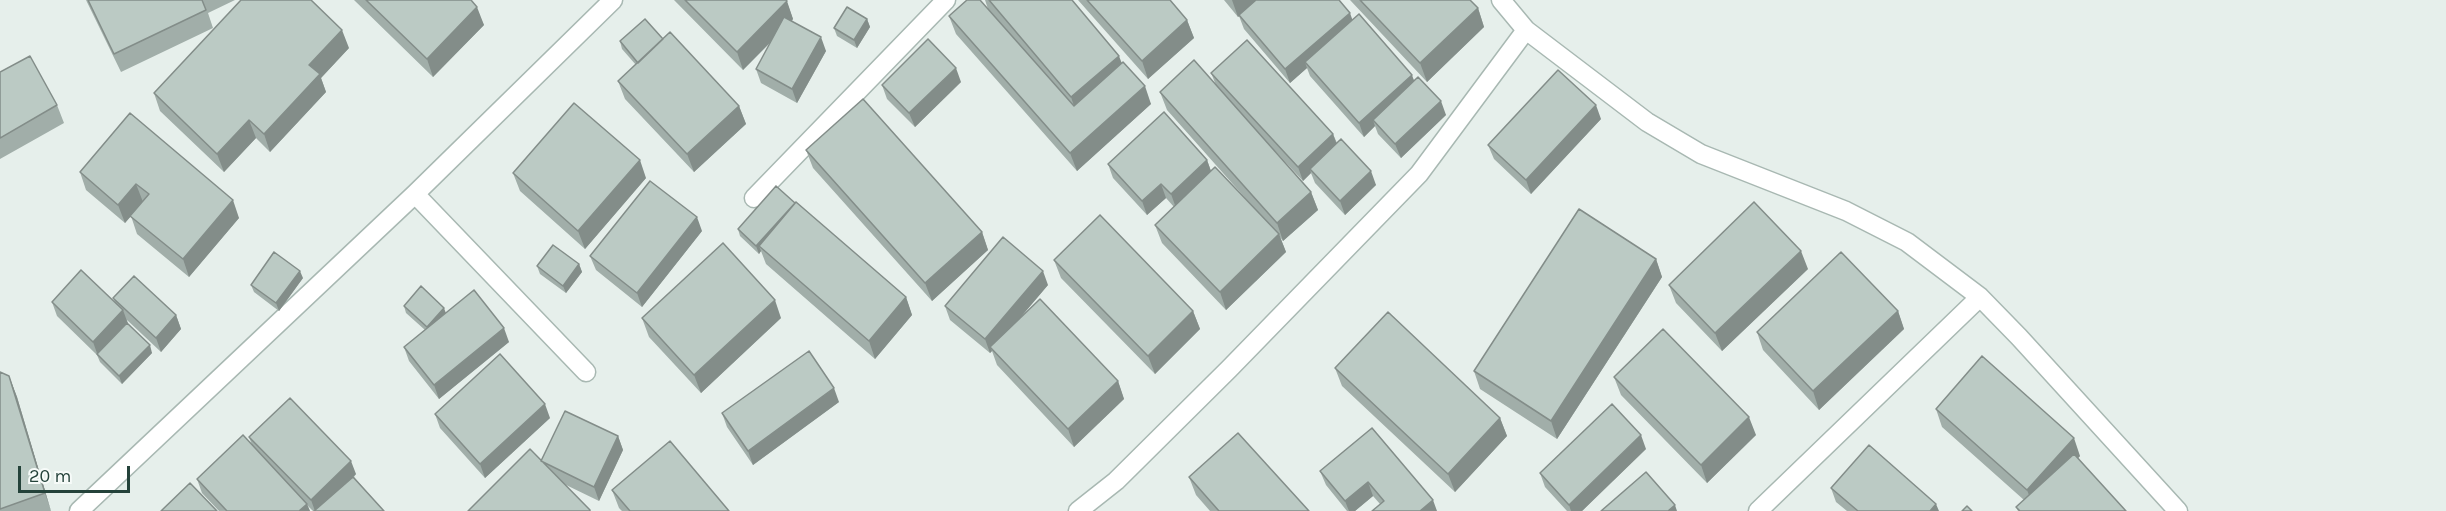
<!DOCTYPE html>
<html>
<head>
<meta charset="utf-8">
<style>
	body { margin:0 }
	#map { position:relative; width:2446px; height:511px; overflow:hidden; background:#e6efeb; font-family:Karla,sans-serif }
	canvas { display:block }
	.scale { position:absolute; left:18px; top:466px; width:112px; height:27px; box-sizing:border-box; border:3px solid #24423a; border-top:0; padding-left:8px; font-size:18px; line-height:21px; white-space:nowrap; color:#24423a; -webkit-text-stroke:4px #f7fbf9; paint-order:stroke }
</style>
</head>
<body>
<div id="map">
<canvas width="2446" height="511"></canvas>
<div class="scale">20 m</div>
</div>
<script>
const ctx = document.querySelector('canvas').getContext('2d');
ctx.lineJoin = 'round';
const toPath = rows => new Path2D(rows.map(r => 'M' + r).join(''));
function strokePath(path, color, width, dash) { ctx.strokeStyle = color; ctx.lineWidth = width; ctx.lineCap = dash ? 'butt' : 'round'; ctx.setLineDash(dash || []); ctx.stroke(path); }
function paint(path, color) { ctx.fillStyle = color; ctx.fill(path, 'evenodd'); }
const minor = toPath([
	[1501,0,1526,30,1647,122,1701,154,1846,211,1907,242,1980,297,2019,337,2178,511],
	[415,194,586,372],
	[754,198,946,0],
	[79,511,415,194,613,0],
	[1078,511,1116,481,1229,369,1419,174,1526,30],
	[1758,511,1980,297]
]);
strokePath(minor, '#a8b8b2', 21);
strokePath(minor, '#fff', 18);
paint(toPath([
	[86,0,235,0,208,13,213,28,121,72],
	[354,0,471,0,484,25,433,77],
	[674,0,786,0,793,19,792,21,826,51,797,103,761,83,756,69,771,42,743,70],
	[985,0,1072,0,1122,63,1151,104,1077,171,956,34,949,16,988,9],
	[1078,0,1170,0,1187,20,1194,38,1148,79],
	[1224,0,1339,0,1352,20,1414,80,1446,115,1401,158,1378,134,1375,126,1364,137,1310,76,1307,68,1290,83,1244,29,1239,16,1238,17],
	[1350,0,1470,0,1478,8,1484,27,1427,82],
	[867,19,870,27,857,48,837,36,834,28],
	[663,39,739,106,746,124,694,172,625,99,618,81,636,65,622,49,620,41],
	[349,48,321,78,326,92,270,152,256,138,224,172,160,111,154,93],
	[0,72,57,105,64,123,0,159],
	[1211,73,1333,134,1337,143,1376,185,1345,215,1315,183,1311,173,1303,181,1250,124,1311,192,1318,210,1283,241,1280,237,1286,252,1226,310,1162,243,1155,225,1174,207,1166,198,1147,215,1113,178,1108,164,1207,160,1211,171,1255,209,1167,110,1160,92,1216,85],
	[961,82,915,127,887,99,882,85],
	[130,113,239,218,189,277,137,234,131,216,125,223,86,190,80,172],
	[1601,119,1531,194,1494,159,1488,145],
	[806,150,982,232,988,250,932,301,813,168],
	[513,173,646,178,585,249,520,191],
	[795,203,906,297,912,315,875,359,766,264,761,251,759,254,740,236,738,229],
	[702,231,642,307,596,270,590,256],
	[1656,259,1662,277,1557,439,1480,389,1474,371],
	[1054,260,1193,311,1200,329,1155,374,1061,278],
	[579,264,582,272,566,293,540,274,537,266],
	[1808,269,1722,351,1676,303,1669,285],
	[303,278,279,311,254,292,251,285],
	[1048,285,1017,321,1118,381,1124,399,1074,447,997,365,992,351,990,353,950,320,945,306],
	[113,298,176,315,181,329,161,352,127,320,128,324,152,353,122,384,100,362,97,355,57,316,52,302,115,302],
	[404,306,446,313,509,342,439,399,409,361,404,347,425,330,406,313],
	[1898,311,1904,329,1819,410,1763,350,1757,332],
	[642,318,781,318,701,393,649,337],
	[1335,368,1500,418,1507,436,1455,492,1342,386],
	[0,372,9,376,17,397,51,511,0,511],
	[1614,377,1756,435,1707,483,1621,395],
	[839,402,753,465,727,427,722,413],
	[1936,409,2080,456,2078,458,2126,511,2018,511,2016,507,2024,500,1942,427],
	[435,414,550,418,485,478,440,428],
	[1372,428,1433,500,1380,504,1373,496,1355,511,1347,511,1326,485,1320,471],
	[618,436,623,450,599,501,564,484,541,461],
	[249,437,356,474,354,477,384,511,313,511,307,505,310,511,219,511,202,493,197,479,252,445],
	[1646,449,1582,511,1567,511,1545,487,1540,473],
	[1189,477,1309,511,1210,511,1196,495],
	[1831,488,1939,511,1847,511,1836,502],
	[612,490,729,511,622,511,619,508]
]), '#a1aea9');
paint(toPath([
	[1232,0,1258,0,1238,17],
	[787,1,793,19,743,70,737,52],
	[477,7,484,25,433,77,427,59],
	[1478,8,1484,27,1427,82,1420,63],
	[1350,13,1355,27,1305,62,1307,68,1290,83,1285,69],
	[867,19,870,27,857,48,854,40],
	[1187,20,1194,38,1148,79,1142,61],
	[342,30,349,48,321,78,326,92,270,152,264,134,309,65],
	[821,37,826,51,797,103,792,89],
	[1119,56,1126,74,1077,115,1071,97],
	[956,68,961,82,915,127,909,113],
	[1412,75,1417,89,1373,120,1375,126,1364,137,1359,123],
	[1145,86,1151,104,1077,171,1070,153],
	[1441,101,1446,115,1401,158,1395,144],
	[1596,105,1601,119,1531,194,1526,180],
	[739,106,746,124,694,172,687,154],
	[249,120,256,138,224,172,217,154],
	[1333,134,1338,148,1310,169,1311,173,1303,181,1298,167],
	[640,160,646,178,585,249,578,231],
	[1207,160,1212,174,1176,208,1171,194],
	[1371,171,1376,185,1345,215,1340,201],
	[136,184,143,202,125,223,118,205],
	[1161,184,1166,198,1147,215,1142,201],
	[1311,192,1318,210,1283,241,1277,223],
	[233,200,239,218,189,277,183,259],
	[795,204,759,246,761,251,759,254,756,246],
	[697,217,702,231,642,307,637,293],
	[982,232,988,250,932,301,925,283],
	[1279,234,1286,252,1226,310,1220,292],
	[1801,251,1808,269,1722,351,1715,333],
	[1656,259,1662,277,1557,439,1551,421],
	[579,264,582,272,566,293,563,286],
	[300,271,303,278,279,311,276,303],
	[1043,271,1048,285,993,350,990,347,992,351,990,353,985,339],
	[906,297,912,315,875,359,869,341],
	[775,300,781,318,701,393,694,375],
	[444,308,447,316,430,335,427,327],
	[123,310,128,324,98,356,93,342],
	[1193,311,1200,329,1155,374,1148,356],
	[1898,311,1904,329,1819,410,1813,391],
	[176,315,181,329,161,352,156,338],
	[504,328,509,342,439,399,434,385],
	[150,345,152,353,122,384,119,376],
	[9,376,17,397,51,511,45,493],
	[1118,381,1124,399,1074,447,1068,429],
	[834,388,839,402,753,465,748,451],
	[545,404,550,418,485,478,480,464],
	[1749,417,1756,435,1707,483,1701,465],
	[1500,418,1507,436,1455,492,1448,474],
	[1641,435,1646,449,1582,511,1571,511,1569,505],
	[618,436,623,450,599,501,594,487],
	[2074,438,2080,456,2034,508,2027,490],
	[351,461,356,474,319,511,315,511,311,500],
	[1368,482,1373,496,1355,511,1349,511,1345,501],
	[1433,500,1437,511,1420,511],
	[307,504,310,511,299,511],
	[1936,504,1939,511,1930,511],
	[1675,505,1677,511,1668,511]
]), '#838d89');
const building = toPath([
	[88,0,202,0,206,10,114,54,88,0],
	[241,0,311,0,342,30,309,65,320,74,264,134,249,120,217,154,154,93,241,0],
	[366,0,471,0,477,7,427,59,366,0],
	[685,0,786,0,787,1,737,52,685,0],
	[967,0,980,0,1074,106,1123,62,1145,86,1070,153,949,16,967,0],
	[989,0,1072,0,1119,56,1071,97,989,0],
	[1087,0,1170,0,1187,20,1142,61,1087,0],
	[1256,0,1339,0,1350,13,1285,69,1239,15,1256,0],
	[1360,0,1470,0,1478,8,1420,63,1360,0],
	[847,7,867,19,854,40,834,28,847,7],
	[1359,14,1412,75,1359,123,1305,62,1359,14],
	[784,17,821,37,792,89,756,69,784,17],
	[645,19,663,39,638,63,620,41,645,19],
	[670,32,739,106,687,154,618,81,670,32],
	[928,39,956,68,909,113,882,85,928,39],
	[1247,40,1333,134,1298,167,1211,73,1247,40],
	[30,56,57,105,0,138,0,72,30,56],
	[1194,60,1311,192,1277,223,1160,92,1194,60],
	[1558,70,1596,105,1526,180,1488,145,1558,70],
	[1418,77,1441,101,1395,144,1373,120,1418,77],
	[863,99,982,232,925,283,806,150,863,99],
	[574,103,640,160,578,231,513,173,574,103],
	[1164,112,1207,160,1171,194,1161,184,1142,201,1108,164,1164,112],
	[130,113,233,200,183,259,130,216,149,194,136,184,118,205,80,172,130,113],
	[1341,139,1371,171,1340,201,1310,169,1341,139],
	[1215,167,1279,234,1220,292,1155,225,1215,167],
	[650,181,697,217,637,293,590,256,650,181],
	[776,186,795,203,756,246,738,229,776,186],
	[796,202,906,297,869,341,759,246,796,202],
	[1754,202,1801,251,1715,333,1669,285,1754,202],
	[1579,209,1656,259,1551,421,1474,371,1579,209],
	[1100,215,1193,311,1148,356,1054,260,1100,215],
	[1003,237,1043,271,985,339,945,306,1003,237],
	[723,243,775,300,694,375,642,318,723,243],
	[553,245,579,264,563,286,537,266,553,245],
	[274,252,300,271,276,303,251,285,274,252],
	[1841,252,1898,311,1813,391,1757,332,1841,252],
	[81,270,123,310,93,342,52,302,81,270],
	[134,276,176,315,156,338,113,298,134,276],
	[421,286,444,308,427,327,404,306,421,286],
	[474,290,504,328,434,385,404,347,474,290],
	[1040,299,1118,381,1068,429,990,347,1040,299],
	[1388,312,1500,418,1448,474,1335,368,1388,312],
	[127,323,150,345,119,376,97,354,127,323],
	[1663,329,1749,417,1701,465,1614,377,1663,329],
	[809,351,834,388,748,451,722,413,809,351],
	[500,354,545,404,480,464,435,414,500,354],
	[1982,356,2074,438,2027,490,1936,409,1982,356],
	[0,372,9,376,45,493,0,509,0,372],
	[290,398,351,461,311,500,249,437,290,398],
	[1612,404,1641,435,1569,505,1540,473,1612,404],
	[565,411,618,436,594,487,541,461,565,411],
	[1372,428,1433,500,1420,511,1372,511,1384,501,1368,482,1345,501,1320,471,1372,428],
	[1238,433,1309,511,1219,511,1189,477,1238,433],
	[243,435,307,504,299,511,227,511,197,479,243,435],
	[670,441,729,511,630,511,612,490,670,441],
	[1869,445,1936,504,1930,511,1858,511,1831,488,1869,445],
	[530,449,590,510,590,511,468,511,530,449],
	[2074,454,2126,511,2020,511,2016,507,2074,454],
	[1646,472,1675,505,1668,511,1601,511,1646,472],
	[353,477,384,511,314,511,353,477],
	[190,483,217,511,161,511,190,483],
	[1967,506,1972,511,1962,511,1967,506]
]);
paint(building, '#bbcac4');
strokePath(building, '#838d89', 1.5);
</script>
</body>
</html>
